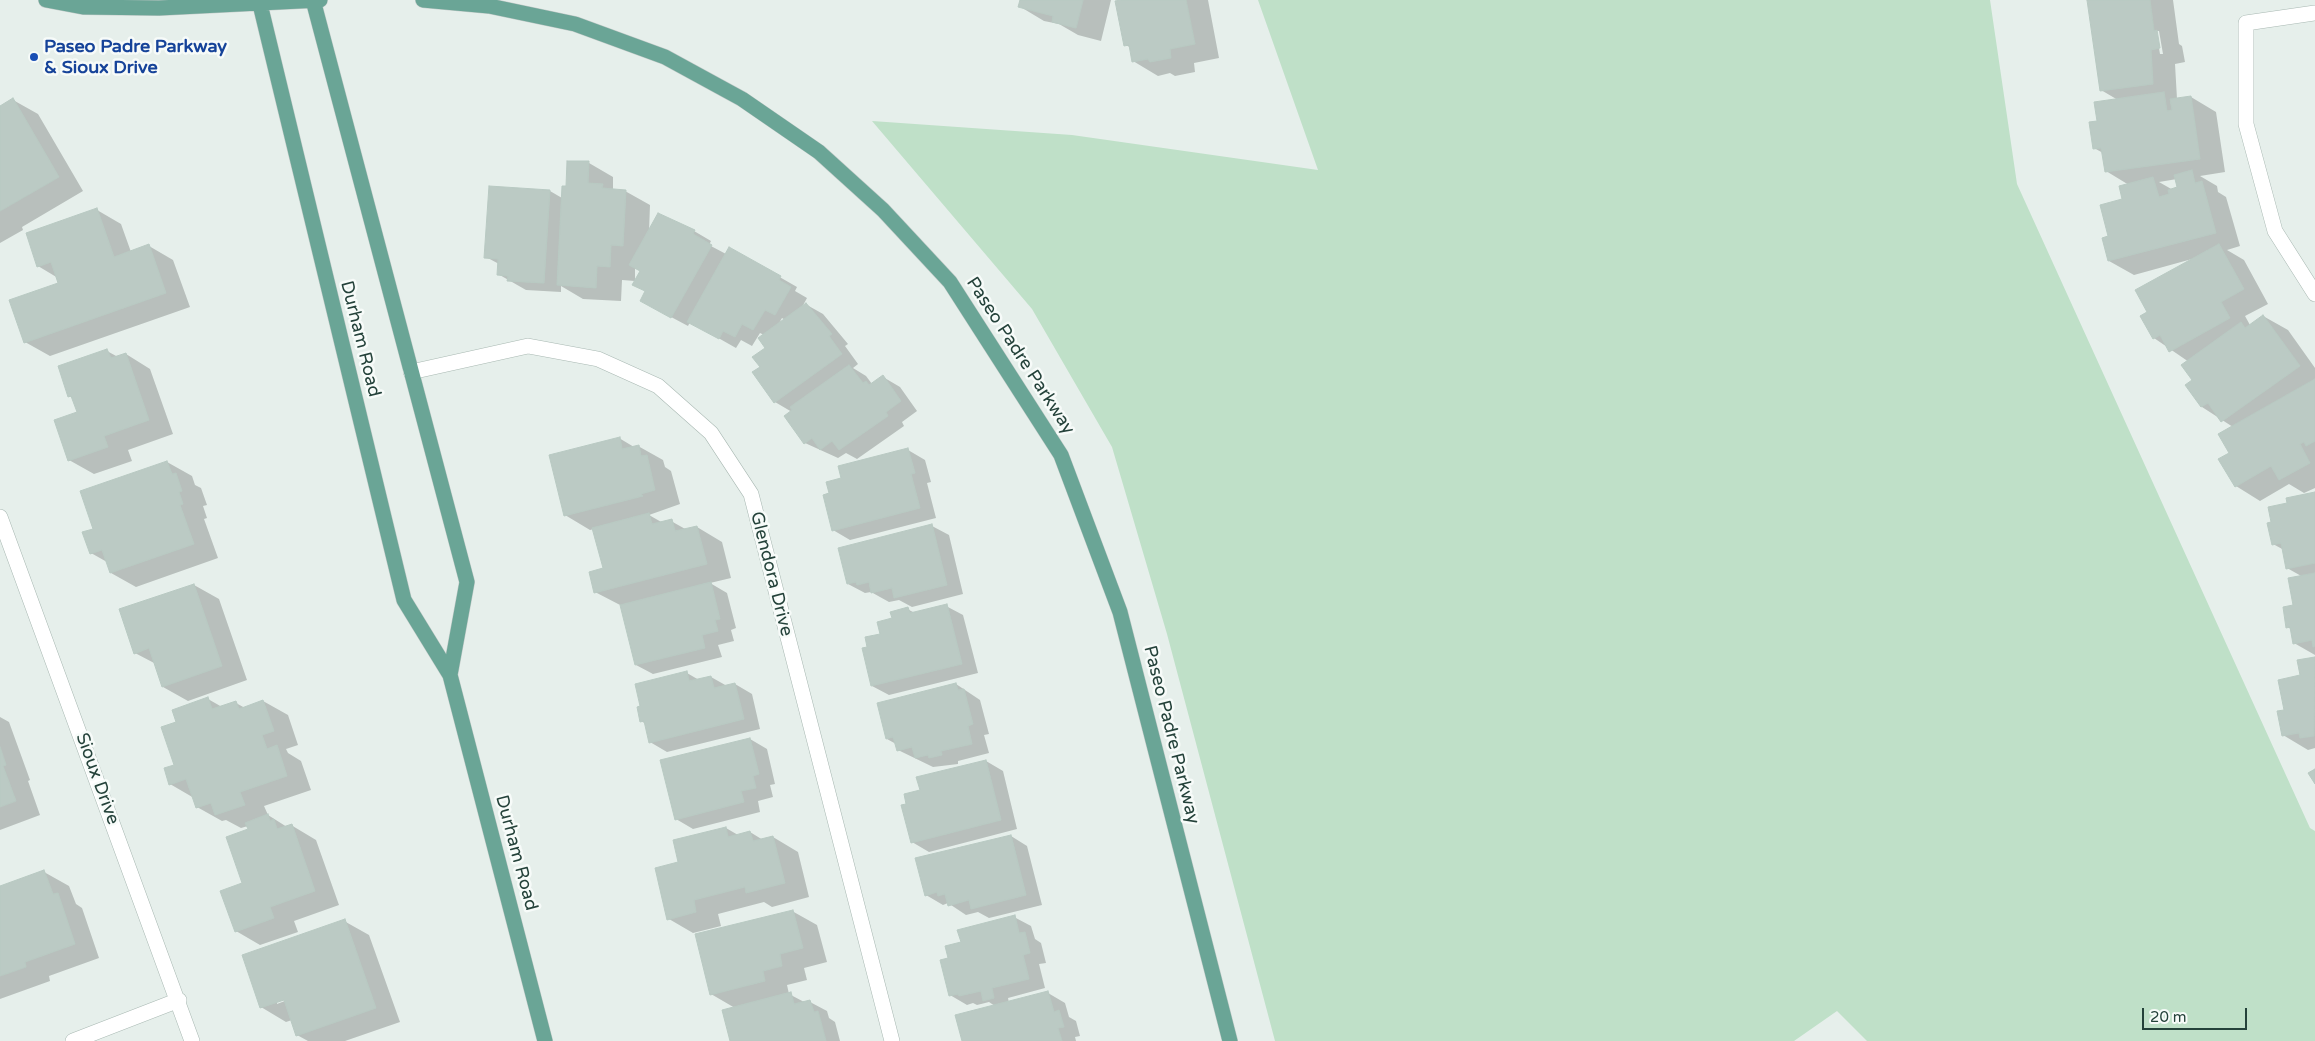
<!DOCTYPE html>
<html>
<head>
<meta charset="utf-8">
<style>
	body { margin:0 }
	#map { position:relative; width:2315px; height:1041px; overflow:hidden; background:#e6efeb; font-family:"Varela Round",sans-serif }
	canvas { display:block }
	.scale { position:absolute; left:2142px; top:1008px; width:105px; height:22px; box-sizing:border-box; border:2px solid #24423a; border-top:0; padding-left:6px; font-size:15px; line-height:18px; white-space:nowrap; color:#24423a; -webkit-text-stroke:4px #f7fbf9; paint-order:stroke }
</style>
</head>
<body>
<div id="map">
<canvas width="2315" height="1041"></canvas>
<div class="scale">20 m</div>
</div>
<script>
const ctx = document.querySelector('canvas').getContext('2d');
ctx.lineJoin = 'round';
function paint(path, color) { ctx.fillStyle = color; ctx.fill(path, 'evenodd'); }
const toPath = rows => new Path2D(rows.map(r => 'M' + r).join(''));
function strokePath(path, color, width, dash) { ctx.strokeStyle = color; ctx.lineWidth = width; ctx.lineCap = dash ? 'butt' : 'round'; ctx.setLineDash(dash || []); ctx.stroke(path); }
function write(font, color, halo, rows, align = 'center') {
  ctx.font = font + ' "Varela Round",sans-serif'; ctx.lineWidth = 5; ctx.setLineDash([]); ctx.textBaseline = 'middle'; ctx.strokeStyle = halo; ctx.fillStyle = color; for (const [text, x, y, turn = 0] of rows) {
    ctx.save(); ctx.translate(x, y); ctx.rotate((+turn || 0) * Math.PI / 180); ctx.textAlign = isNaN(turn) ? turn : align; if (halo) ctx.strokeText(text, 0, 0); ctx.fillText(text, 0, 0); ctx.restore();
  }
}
paint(toPath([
	[1258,0,1990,0,2017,184,2310,828,2315,831,2315,1041,1867,1041,1837,1011,1794,1041,1275,1041,1167,634,1112,447,1032,309,872,121,1072,135,1318,170]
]), '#bfe0c8');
paint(toPath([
	[1021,0,1111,0,1101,41,1078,35,1059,24,1044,21,1019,6],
	[1127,0,1208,0,1219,58,1194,63,1195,72,1175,76,1170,73,1158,76,1133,61,1131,48,1126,45],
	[2088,0,2173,0,2179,44,2182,46,2185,62,2175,64,2177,99,2191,97,2216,112,2225,172,2200,176,2217,186,2218,192,2226,197,2240,246,2227,250,2244,260,2268,304,2245,316,2250,325,2263,316,2288,330,2315,368,2315,488,2304,493,2289,484,2260,501,2236,486,2231,453,2233,427,2202,407,2189,362,2154,338,2149,312,2192,259,2134,275,2109,261,2110,237,2129,185,2106,171,2103,153,2094,148,2098,122,2118,100,2101,90],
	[2156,31,2159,31,2163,54,2160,54],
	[2177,179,2179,188,2173,190,2159,182],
	[13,100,38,114,83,191,22,227,23,230,0,243,0,107],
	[589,163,613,177,613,190,625,191,650,205,649,232,694,231,711,241,709,245,726,254,729,248,797,287,795,291,807,298,801,309,807,305,823,314,848,344,845,346,858,364,853,368,866,376,872,384,883,377,900,387,917,411,902,422,904,426,857,459,846,453,838,458,805,443,792,412,775,402,761,367,767,348,764,335,760,333,752,346,741,340,736,348,690,322,688,326,658,310,646,291,641,270,635,267,635,281,622,280,621,301,583,299,561,286,561,292,526,290,498,274,499,264,486,257,550,191,562,198,567,188],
	[782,318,785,320,778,325],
	[97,210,121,224,131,252,149,246,173,260,190,307,50,356,25,342,60,284,58,278,38,266],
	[107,351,118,357,126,354,150,369,173,434,128,450,132,461,94,474,69,460,79,413,73,398,69,396],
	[619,438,634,447,638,446,663,460,665,467,671,471,680,504,649,515,663,523,671,521,687,530,697,527,722,542,731,578,710,583,727,593,736,628,731,630,734,641,718,645,722,657,653,674,636,665,622,606,595,592,604,569,594,529,590,530,565,515],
	[908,450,925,460,931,482,927,483,936,518,850,540,833,530,830,494],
	[167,462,192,476,195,485,201,488,207,505,203,506,207,518,204,519,218,558,136,587,111,573,107,562,91,553,94,529],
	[2315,493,2315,655,2294,643,2291,629,2287,627,2303,577,2287,568,2284,550,2273,544,2272,523,2289,504],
	[932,526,949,535,963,594,912,607,899,600,889,602,871,592,865,593,848,584],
	[194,585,219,599,247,680,188,701,163,687,156,664,135,653],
	[946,606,963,615,978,673,889,695,872,686,868,647,907,609,915,613],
	[2315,658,2315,748,2308,750,2283,735,2285,711,2302,676,2299,661],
	[687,673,699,680,711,677,727,686,735,684,752,694,760,729,667,752,650,742,646,724,641,721],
	[956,684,980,700,989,734,984,735,989,753,958,761,958,764,933,767,898,750,896,744,887,739],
	[208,699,222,707,236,703,245,708,263,701,288,715,298,745,286,749,288,753,301,761,311,790,264,806,268,815,287,827,291,825,316,840,339,905,294,921,298,932,260,945,236,931,244,884,250,830,248,826,241,828,226,820,222,821,197,807,194,798,170,784,176,766,178,723],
	[0,717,9,722,30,780,28,781,40,815,0,830],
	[750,739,767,749,775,784,770,785,773,797,758,801,760,812,693,829,676,819],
	[986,761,1003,771,1017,829,929,852,912,842,908,805,921,791],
	[726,828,738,835,750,832,763,840,773,837,798,852,809,897,772,907,764,902,718,914,721,926,693,933,669,919,680,863],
	[1011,836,1027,846,1042,905,989,918,978,912,966,915,948,903,943,905,926,895],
	[44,872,69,886,76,904,82,908,99,958,49,976,50,981,0,999,0,887],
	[792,911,817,925,827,962,804,968,807,980,787,985,789,994,806,1003,810,1002,827,1011,829,1018,835,1022,840,1041,731,1041,735,1008,711,994],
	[1014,917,1031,926,1035,939,1041,943,1046,963,1039,964,1045,988,1008,998,1009,1003,1048,993,1065,1003,1069,1017,1076,1021,1080,1036,1075,1037,1076,1041,963,1041,995,1006,989,1002,977,1005,973,1003,967,1005,950,995,949,959,962,943],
	[344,921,369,935,400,1022,345,1041,308,1041,297,1035,292,1020,286,1022,261,1007],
	[290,999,277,1004,277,1001]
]), '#0003');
const building = toPath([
	[1020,0,1083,0,1076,28,1052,22,1053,16,1018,7,1020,0],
	[1121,0,1186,0,1195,44,1170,49,1171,58,1150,62,1148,59,1132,62,1129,45,1124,46,1115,1,1121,0],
	[2087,0,2150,0,2154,31,2157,30,2160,48,2151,50,2153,84,2100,91,2087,0],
	[2164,92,2167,111,2172,110,2170,99,2191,96,2200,159,2105,172,2101,148,2093,149,2089,122,2097,121,2094,102,2164,92],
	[13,98,59,177,0,211,0,106,13,98],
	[567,161,589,161,588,183,603,184,602,188,626,190,623,246,611,245,610,267,597,266,596,288,557,285,562,186,566,186,567,161],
	[2192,170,2195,183,2202,181,2216,233,2108,261,2102,238,2108,236,2100,205,2122,199,2119,186,2153,177,2159,197,2169,194,2168,190,2177,187,2174,175,2192,170],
	[489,186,550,190,544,283,507,281,508,276,497,275,498,259,484,258,489,186],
	[97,208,114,257,149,244,166,293,24,343,9,300,58,283,51,262,37,267,26,233,97,208],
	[658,213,695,230,693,234,712,245,671,318,640,301,645,291,632,285,640,271,629,265,658,213],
	[2219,244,2244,289,2221,302,2230,318,2169,352,2160,335,2153,339,2140,316,2147,312,2135,290,2219,244],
	[729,247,781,276,779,280,791,287,775,315,765,310,753,330,742,324,735,337,723,331,719,339,687,322,729,247],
	[806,303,832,334,829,336,842,354,774,403,752,372,760,367,752,357,765,348,758,338,806,303],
	[2263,315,2300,366,2221,422,2208,403,2201,407,2185,385,2192,380,2181,365,2241,322,2245,328,2263,315],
	[107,349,111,358,126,353,149,420,104,436,108,447,68,461,54,420,77,412,71,396,68,397,58,366,107,349],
	[849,365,863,383,866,381,869,385,883,375,901,401,886,412,888,416,839,450,832,441,820,450,812,438,804,444,784,416,792,410,790,407,849,365],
	[2315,379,2315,441,2306,446,2304,442,2300,444,2310,463,2279,480,2271,466,2235,487,2218,459,2229,453,2218,434,2315,379],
	[620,437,622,449,639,445,641,456,647,455,655,490,641,494,643,496,564,516,549,455,620,437],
	[908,448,915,473,911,474,920,508,832,531,823,495,829,493,826,482,841,478,838,466,908,448],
	[167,461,172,474,176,473,182,491,179,492,183,504,180,505,194,544,110,573,102,550,90,554,82,532,93,529,80,491,167,461],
	[2315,492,2315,563,2286,569,2281,543,2272,545,2267,523,2271,522,2268,507,2287,503,2286,498,2315,492],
	[649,513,652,524,672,519,675,531,697,526,707,564,594,593,589,572,603,568,592,528,649,513],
	[932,524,947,585,894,598,892,588,871,593,869,582,857,585,856,582,847,584,838,548,932,524],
	[2315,573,2315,646,2313,647,2312,640,2293,644,2290,627,2286,628,2283,607,2293,605,2288,578,2315,573],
	[711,582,720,619,715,620,718,631,702,635,705,648,635,665,620,605,711,582],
	[194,584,222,666,162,687,149,648,134,654,119,609,194,584],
	[947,604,962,664,871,686,862,648,867,647,865,637,880,634,877,622,892,618,890,612,908,607,910,613,947,604],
	[2315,657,2314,736,2300,738,2299,733,2282,736,2277,711,2284,710,2278,680,2300,675,2297,660,2315,657],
	[687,671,689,681,711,676,714,688,735,683,744,719,649,743,644,721,640,722,637,707,640,706,635,684,687,671],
	[956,683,958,690,964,689,973,724,968,726,972,744,941,751,942,755,929,758,928,755,915,758,912,747,897,751,893,737,886,739,877,703,956,683],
	[208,697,212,709,236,701,239,709,263,700,274,731,262,735,267,749,277,745,287,776,240,792,245,805,215,815,211,803,196,808,186,779,169,785,164,768,174,765,161,727,176,722,172,710,208,697],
	[750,738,759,774,753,776,756,788,741,791,744,802,675,820,660,760,750,738],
	[0,747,6,765,3,766,16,801,0,807,0,747],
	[986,760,1001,820,911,843,901,805,906,804,904,794,920,790,916,777,986,760],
	[2315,769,2315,784,2308,773,2315,769],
	[268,814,270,821,274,819,277,829,292,824,315,891,270,907,274,918,235,932,220,891,242,883,226,837,248,829,245,823,268,814],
	[726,827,728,837,750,831,753,841,773,836,785,883,746,893,745,887,694,900,696,912,667,920,655,868,678,862,673,840,726,827],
	[1011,835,1026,895,971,909,969,900,948,906,945,894,938,896,937,892,925,896,915,858,1011,835],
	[44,870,53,894,58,893,75,944,25,962,26,967,0,976,0,886,44,870],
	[793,910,803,948,780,954,782,966,763,971,765,981,710,995,695,934,793,910],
	[1015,915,1019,933,1025,932,1030,953,1023,955,1029,979,992,988,994,998,983,1001,981,991,959,996,958,994,949,996,940,960,948,958,945,946,961,942,957,930,1015,915],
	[345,919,376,1008,296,1036,284,1000,260,1008,242,955,345,919],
	[1048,991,1054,1012,1059,1010,1064,1027,1058,1028,1062,1041,962,1041,955,1015,1048,991],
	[791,992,794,1004,810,1000,814,1012,818,1011,826,1041,730,1041,722,1010,791,992]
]);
paint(building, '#bbcac4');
strokePath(building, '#b8c9c2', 1);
const minor = toPath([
	[2315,13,2246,23,2246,124,2275,231,2315,294],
	[411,372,528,346,598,359,658,386,711,433,751,494,892,1041],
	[0,517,192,1041],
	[73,1041,179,1000]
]);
const major = toPath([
	[46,0,83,7,159,8,320,0],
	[259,0,404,600,450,675,545,1041],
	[313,0,467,582,450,675],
	[423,0,489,6,575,24,665,57,742,99,819,152,883,210,950,282,1061,455,1120,612,1230,1041]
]);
strokePath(minor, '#a8b8b2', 16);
strokePath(major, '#c2cac8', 16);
strokePath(minor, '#fff', 15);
strokePath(major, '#6aa596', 15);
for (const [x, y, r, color] of [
	[34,57,5,"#1a4fb4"]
]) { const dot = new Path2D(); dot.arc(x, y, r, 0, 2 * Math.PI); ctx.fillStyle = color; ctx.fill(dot); strokePath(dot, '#f7fbf9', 2); }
write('bold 18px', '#164399', '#f7fbf9', [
	["Paseo Padre Parkway",44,47],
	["& Sioux Drive",44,68]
], 'left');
write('18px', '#24423a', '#f7fbf9', [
	["Durham Road",360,339,76],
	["Paseo Padre Parkway",1020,356,57],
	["Glendora Drive",771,574,76],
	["Paseo Padre Parkway",1171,735,76],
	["Sioux Drive",97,779,70],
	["Durham Road",516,853,75]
]);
</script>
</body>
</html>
